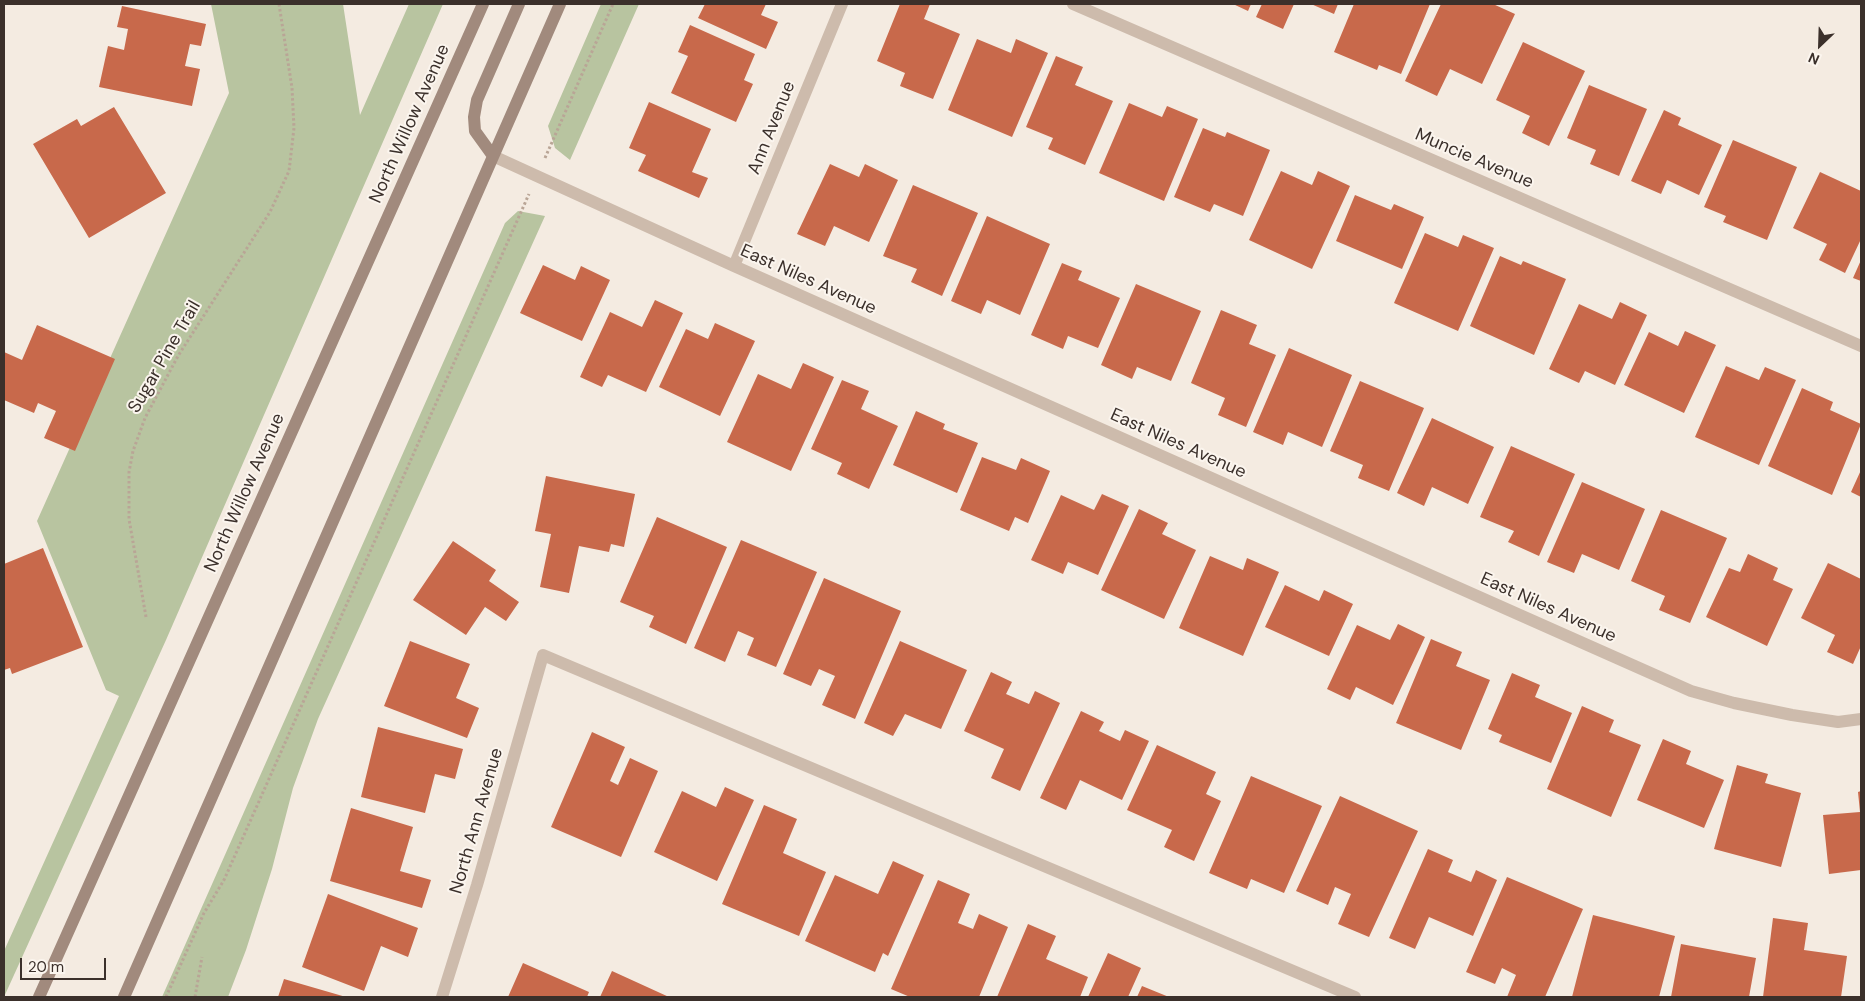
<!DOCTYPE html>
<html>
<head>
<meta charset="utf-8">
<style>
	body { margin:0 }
	#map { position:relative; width:1865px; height:1001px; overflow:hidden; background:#f4ebe1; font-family:"DM Sans",sans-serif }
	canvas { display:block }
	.frame { position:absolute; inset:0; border:5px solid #3b302b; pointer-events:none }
	.north { position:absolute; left:1795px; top:20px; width:50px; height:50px; -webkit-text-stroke:4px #fbf5ee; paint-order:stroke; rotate:204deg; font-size:14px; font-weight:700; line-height:20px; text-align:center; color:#3b302b }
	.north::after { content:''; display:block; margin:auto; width:18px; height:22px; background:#3b302b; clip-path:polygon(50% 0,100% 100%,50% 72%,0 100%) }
	.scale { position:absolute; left:20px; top:958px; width:86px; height:22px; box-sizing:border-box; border:2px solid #3b302b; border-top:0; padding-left:6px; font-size:15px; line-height:18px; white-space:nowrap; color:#3b302b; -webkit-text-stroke:4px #fbf5ee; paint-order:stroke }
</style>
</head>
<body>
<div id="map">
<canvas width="1865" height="1001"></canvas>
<div class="frame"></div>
<div class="north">N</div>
<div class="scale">20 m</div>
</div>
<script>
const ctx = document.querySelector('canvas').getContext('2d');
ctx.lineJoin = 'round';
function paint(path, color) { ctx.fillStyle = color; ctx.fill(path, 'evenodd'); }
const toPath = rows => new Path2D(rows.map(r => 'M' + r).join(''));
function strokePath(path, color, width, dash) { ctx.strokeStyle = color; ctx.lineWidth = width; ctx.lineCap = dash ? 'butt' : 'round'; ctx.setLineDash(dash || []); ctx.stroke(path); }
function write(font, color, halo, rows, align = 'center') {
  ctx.font = font + ' "DM Sans",sans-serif'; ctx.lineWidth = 4; ctx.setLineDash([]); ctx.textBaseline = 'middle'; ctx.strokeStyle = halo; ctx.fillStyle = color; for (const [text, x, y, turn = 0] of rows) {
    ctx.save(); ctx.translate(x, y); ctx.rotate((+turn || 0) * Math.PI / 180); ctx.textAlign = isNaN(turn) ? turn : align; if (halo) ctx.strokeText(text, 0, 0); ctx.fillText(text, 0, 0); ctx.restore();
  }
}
paint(toPath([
	[211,4,343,4,360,115,409,4,443,4,166,640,4,997,4,951,119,696,106,690,37,521,229,93],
	[601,4,639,4,570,160,555,148,548,126],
	[518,211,545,216,318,719,293,788,272,869,246,950,228,997,162,997,505,223]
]), '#b8c4a0');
paint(toPath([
	[705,4,766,4,761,15,778,22,766,49,698,18],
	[900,4,930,4,924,19,960,34,933,99,900,86,905,73,877,61],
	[1233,4,1251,4,1248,11],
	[1262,4,1294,4,1283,29,1256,17],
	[1311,4,1338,4,1334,14],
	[1354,4,1430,4,1401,74,1379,65,1377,70,1334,52],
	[1441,4,1493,4,1515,14,1482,84,1450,69,1437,96,1405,81],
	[122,6,206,24,201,46,190,44,185,66,200,69,192,106,99,87,108,46,124,50,128,29,117,27],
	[690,25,755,54,744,80,753,84,736,122,671,93,688,56,678,52],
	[977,39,1011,53,1016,39,1048,53,1012,137,948,110],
	[1523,42,1585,71,1549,146,1522,133,1530,116,1496,100],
	[1056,56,1083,67,1075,85,1113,101,1085,165,1048,149,1053,138,1026,127],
	[1589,85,1647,109,1619,176,1590,164,1596,150,1567,138],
	[649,102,711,129,692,172,708,178,699,198,638,171,646,155,629,148],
	[1129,103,1162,117,1167,106,1198,119,1164,201,1099,173],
	[114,107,166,193,89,238,33,144,77,119,81,126],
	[1664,110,1681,118,1678,125,1722,145,1699,195,1667,180,1661,194,1631,181],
	[1203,128,1225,137,1227,132,1270,150,1243,216,1214,204,1210,212,1174,197],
	[1733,140,1797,167,1767,240,1723,222,1726,216,1704,207],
	[830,164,859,177,865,164,898,180,869,242,834,226,825,246,797,234],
	[1281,171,1312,185,1318,171,1350,186,1312,269,1249,240],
	[1820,172,1861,191,1861,239,1845,273,1819,260,1827,244,1793,228],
	[913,185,978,213,942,296,911,282,917,269,883,256],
	[1355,195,1391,210,1394,204,1424,217,1402,269,1336,241],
	[987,216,1050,244,1020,315,987,300,981,314,951,301],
	[1425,233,1458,247,1463,235,1494,248,1458,331,1394,303],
	[1500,256,1521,265,1523,261,1566,279,1534,355,1470,326],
	[1861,260,1861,281,1853,278],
	[1062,263,1082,271,1078,280,1120,298,1098,348,1068,336,1063,349,1031,335],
	[543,265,575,280,581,266,610,280,582,341,520,313],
	[1136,284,1201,311,1171,381,1137,367,1132,379,1101,365],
	[655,300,683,313,646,392,608,375,602,387,580,377,610,312,642,327],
	[1620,302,1647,315,1615,385,1585,371,1579,383,1549,369,1579,304,1612,319],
	[1221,310,1257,325,1249,344,1276,355,1246,427,1218,415,1225,398,1191,383],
	[715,323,755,341,720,416,659,387,686,329,708,339],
	[37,325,115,359,75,451,44,438,56,411,38,403,34,413,4,400,4,352,22,360],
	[1685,331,1716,345,1684,413,1624,385,1649,332,1678,346],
	[1289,348,1352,375,1322,447,1288,432,1283,445,1253,432],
	[803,363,834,377,791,471,727,442,758,374,791,389],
	[1726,366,1759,380,1765,367,1796,380,1759,465,1695,437],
	[842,380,869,391,861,409,898,426,869,489,837,474,842,463,811,449],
	[1360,381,1424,408,1389,491,1358,478,1363,465,1330,451],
	[1802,388,1833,402,1830,410,1861,424,1832,495,1768,466],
	[916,411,945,424,943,429,978,443,957,493,893,465],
	[1432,418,1494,447,1468,504,1432,487,1424,506,1397,493],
	[1511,446,1575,474,1539,556,1508,542,1514,531,1480,517],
	[982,457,1016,470,1021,458,1050,471,1028,523,1015,517,1009,531,960,510],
	[1861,470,1861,497,1851,492],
	[546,476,635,494,624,547,611,544,609,552,579,546,569,593,540,587,551,534,535,531],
	[1582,482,1645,509,1619,570,1582,554,1574,573,1547,562],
	[1102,494,1129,506,1098,575,1068,562,1063,574,1031,560,1061,495,1094,510],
	[1139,509,1168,523,1162,534,1196,550,1164,619,1101,590],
	[1661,510,1727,538,1690,623,1659,610,1665,596,1631,581],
	[657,517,727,547,686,644,649,627,654,616,620,602],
	[741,540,817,572,776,667,747,655,754,638,738,631,725,662,694,648],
	[453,541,496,570,489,581,519,602,506,621,485,607,466,635,413,600],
	[43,548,83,647,12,674,10,668,4,670,4,564],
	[1748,554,1778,568,1773,580,1793,589,1767,646,1706,617,1729,568,1740,572],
	[1210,556,1243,570,1247,558,1279,572,1243,656,1179,628],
	[1828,563,1861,579,1861,646,1853,664,1827,652,1835,635,1801,618],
	[824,578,901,611,855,719,822,705,835,676,819,669,811,686,783,674],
	[1285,585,1319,601,1324,590,1353,604,1329,656,1265,627],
	[1398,624,1425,637,1393,705,1356,687,1350,700,1327,689,1357,625,1390,640],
	[1431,639,1462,652,1456,666,1490,680,1461,750,1396,723],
	[410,641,470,664,456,698,479,708,467,738,384,706],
	[900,641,967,670,941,729,905,714,893,736,864,723],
	[991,672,1012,682,1006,694,1029,704,1035,691,1060,703,1020,791,991,778,1004,749,964,731],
	[1512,673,1540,685,1535,697,1572,713,1551,763,1499,742,1502,735,1488,729],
	[1582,706,1614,720,1609,732,1641,745,1611,817,1547,789],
	[1081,711,1104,722,1099,731,1120,741,1125,730,1149,741,1122,800,1080,780,1066,810,1040,798],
	[378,727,463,749,455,779,435,774,425,813,361,797],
	[592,732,625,747,610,781,618,785,630,758,658,771,621,857,551,827],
	[1663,739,1691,751,1686,764,1724,780,1704,828,1637,800],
	[1157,745,1216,772,1206,794,1221,801,1194,861,1164,847,1172,830,1127,810],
	[1737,765,1768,774,1765,783,1801,793,1781,867,1714,849],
	[1251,776,1322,806,1284,893,1251,879,1247,889,1209,873],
	[725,787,754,800,717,881,654,852,682,791,716,807],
	[1861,791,1861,870,1829,874,1823,815,1860,812,1858,792],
	[1340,796,1418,831,1369,937,1338,924,1351,894,1335,887,1328,905,1296,891],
	[764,805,797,819,783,853,826,872,799,936,722,904],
	[351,808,413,827,400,871,431,880,422,908,330,881],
	[1428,849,1453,860,1448,872,1471,882,1476,870,1497,880,1473,936,1429,917,1415,949,1389,938],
	[893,861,924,875,888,956,883,953,875,972,805,941,835,875,878,894],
	[1507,877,1583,909,1545,997,1507,997,1516,975,1502,968,1495,984,1466,972],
	[938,880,970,894,958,923,973,929,979,914,1008,927,979,997,910,997,891,989],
	[328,894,418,928,408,957,381,946,364,991,302,967],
	[1593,915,1675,936,1659,997,1572,997],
	[1773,918,1808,923,1804,950,1847,956,1841,997,1763,997],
	[1028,924,1056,936,1046,959,1088,977,1080,997,997,997],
	[1681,944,1756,958,1749,997,1671,997],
	[1108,953,1141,968,1128,997,1088,997],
	[523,963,589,992,587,997,508,997],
	[612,971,669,997,600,997],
	[284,979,346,997,278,997],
	[1142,986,1169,997,1137,997]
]), '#c8694b');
strokePath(toPath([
	[545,158,613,4],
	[146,617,129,519,129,472,133,451,145,418,178,356,270,212,289,171,294,128,292,88,279,4],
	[166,997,204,913,224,880,529,194],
	[195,997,202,957]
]), '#b9a596', 3, [2.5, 2.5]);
strokePath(toPath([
	[1073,4,1861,346],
	[493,156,734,266,1691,691,1734,703,1792,715,1838,722,1861,719],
	[734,266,842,4],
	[442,997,477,885,543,655,1355,997]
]), '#cdbbac', 12);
strokePath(toPath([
	[493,156,475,131,474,117,477,100,519,4],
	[39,997,483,4],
	[124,997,560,4]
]), '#a18a7d', 12);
write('18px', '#3b302b', '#fbf5ee', [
	["North Willow Avenue",410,124,-66],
	["Ann Avenue",772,128,-68],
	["Muncie Avenue",1474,159,23],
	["East Niles Avenue",808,280,24],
	["Sugar Pine Trail",165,357,-60],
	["East Niles Avenue",1178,444,24],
	["North Willow Avenue",245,493,-66],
	["East Niles Avenue",1548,608,24],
	["North Ann Avenue",477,821,-74]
]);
</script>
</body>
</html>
